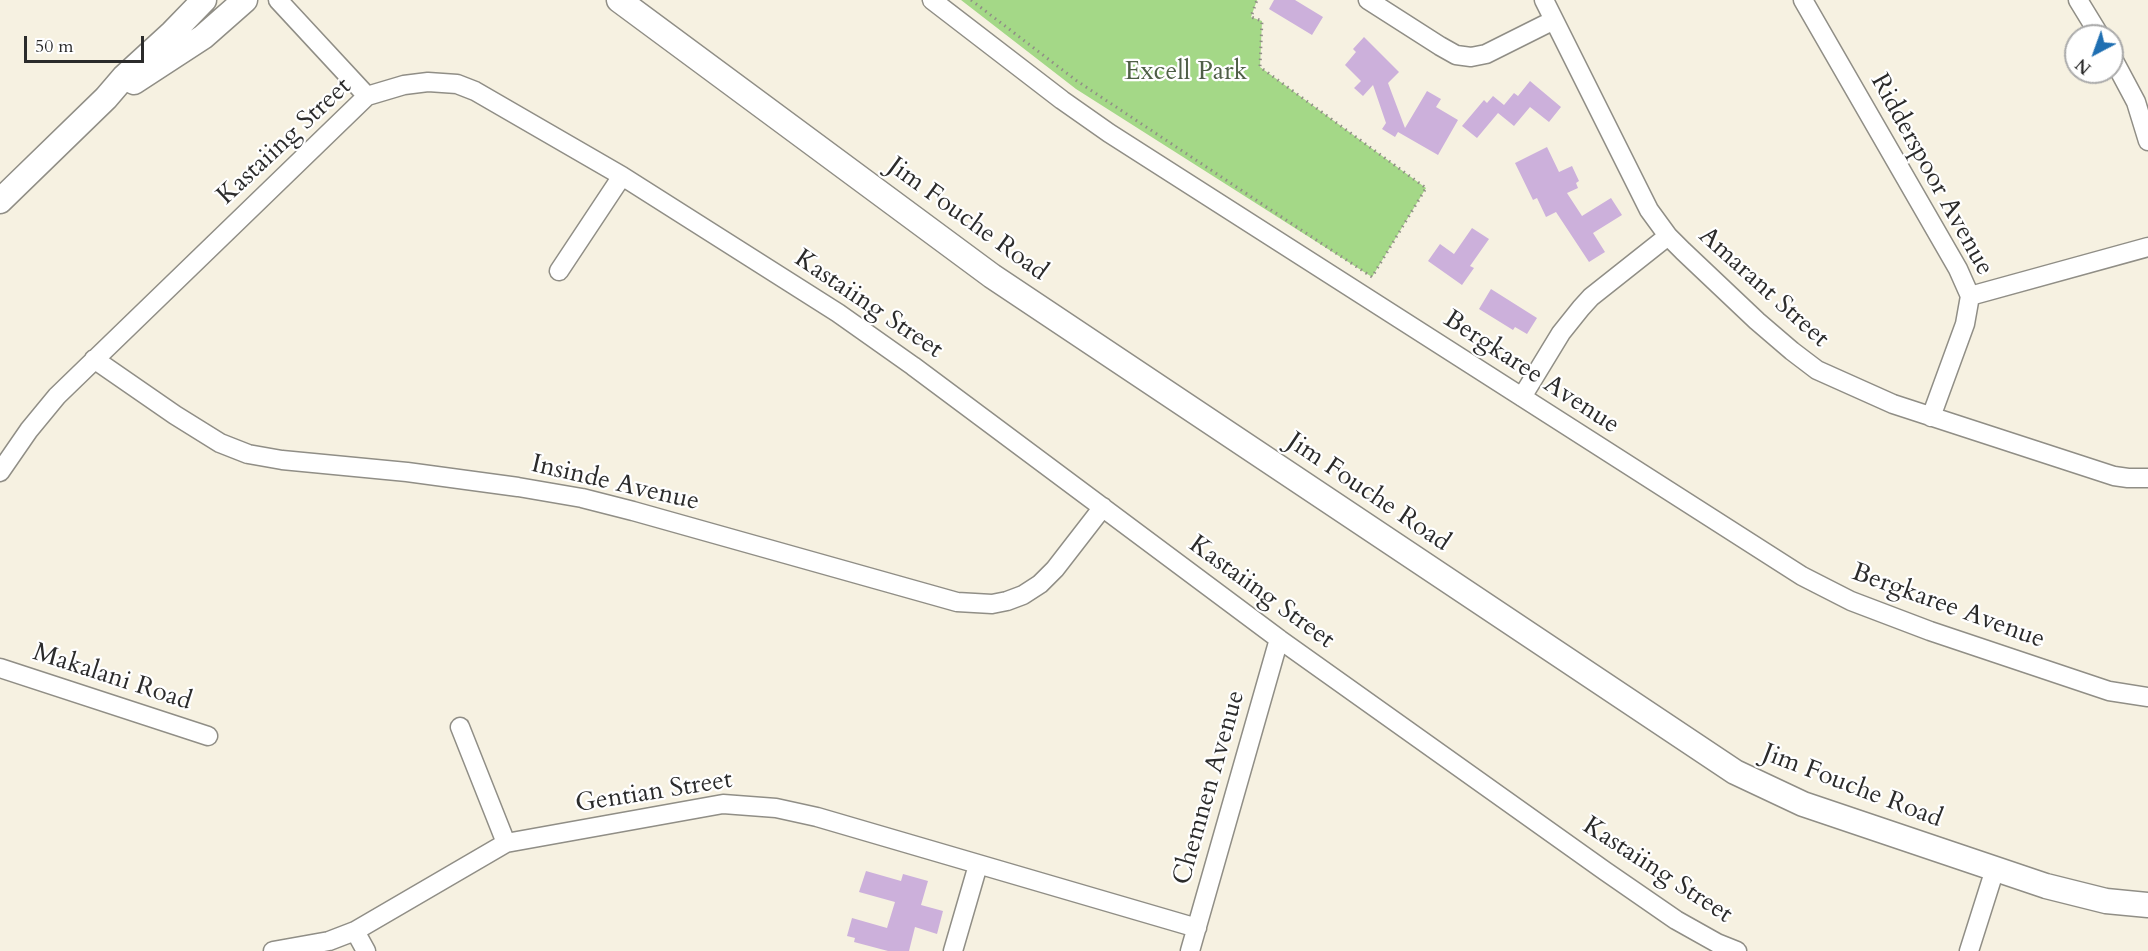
<!DOCTYPE html>
<html>
<head>
<meta charset="utf-8">
<style>
	body { margin:0 }
	#map { position:relative; width:2148px; height:951px; overflow:hidden; background:#f6f1e1; font-family:Cardo,serif }
	canvas { display:block }
	.north { position:absolute; left:2064px; top:24px; width:60px; height:60px; box-sizing:border-box; background:#fff; border:2px solid #aaa; border-radius:50%; rotate:221deg; font-size:16px; font-weight:700; line-height:24px; text-align:center; color:#2b2b2b }
	.north::after { content:''; display:block; margin:auto; width:21px; height:27px; background:#1f6fb2; clip-path:polygon(50% 0,100% 100%,50% 72%,0 100%) }
	.scale { position:absolute; left:24px; top:36px; width:120px; height:27px; box-sizing:border-box; border:3px solid #2b2b2b; border-top:0; padding-left:8px; font-size:18px; line-height:21px; white-space:nowrap; color:#2b2b2b; -webkit-text-stroke:4px #fff; paint-order:stroke }
</style>
</head>
<body>
<div id="map">
<canvas width="2148" height="951"></canvas>
<div class="north">N</div>
<div class="scale">50 m</div>
</div>
<script>
const ctx = document.querySelector('canvas').getContext('2d');
ctx.lineJoin = 'round';
function paint(path, color) { ctx.fillStyle = color; ctx.fill(path, 'evenodd'); }
const toPath = rows => new Path2D(rows.map(r => 'M' + r).join(''));
function strokePath(path, color, width, dash) { ctx.strokeStyle = color; ctx.lineWidth = width; ctx.lineCap = dash ? 'butt' : 'round'; ctx.setLineDash(dash || []); ctx.stroke(path); }
function write(font, color, halo, rows, align = 'center') {
  ctx.font = font + ' Cardo,serif'; ctx.lineWidth = 4.5; ctx.setLineDash([]); ctx.textBaseline = 'middle'; ctx.strokeStyle = halo; ctx.fillStyle = color; for (const [text, x, y, turn = 0] of rows) {
    ctx.save(); ctx.translate(x, y); ctx.rotate((+turn || 0) * Math.PI / 180); ctx.textAlign = isNaN(turn) ? turn : align; if (halo) ctx.strokeText(text, 0, 0); ctx.fillText(text, 0, 0); ctx.restore();
  }
}
paint(toPath([
	[961,0,1257,0,1251,17,1262,21,1260,67,1426,188,1372,277,1076,89]
]), '#a4d887');
paint(toPath([
	[1274,0,1295,0,1323,17,1312,35,1269,9],
	[1364,37,1399,72,1388,83,1405,128,1427,91,1441,99,1436,107,1458,120,1438,155,1398,132,1395,137,1382,129,1386,123,1373,85,1363,96,1354,88,1361,81,1345,65,1356,52,1353,49],
	[1530,81,1561,107,1549,122,1530,107,1514,126,1498,113,1477,138,1462,126,1484,100,1487,103,1493,96,1504,105,1514,93,1518,96],
	[1547,147,1559,172,1572,166,1579,181,1576,183,1578,188,1567,193,1582,216,1611,198,1622,215,1593,233,1605,252,1589,262,1556,212,1546,217,1537,198,1533,200,1515,163],
	[1472,228,1489,239,1470,266,1474,268,1462,285,1428,261,1440,244,1454,254],
	[1491,289,1537,318,1527,334,1515,327,1513,330,1479,309],
	[866,871,901,881,903,874,928,881,921,905,943,911,937,934,915,927,909,951,888,951,854,942,855,938,847,936,852,918,887,928,895,902,859,892]
]), '#ccb0db');
const street = toPath([
	[278,0,367,96],
	[932,0,1062,100,1109,133,1802,576,1851,601,1930,631,2109,691,2148,697],
	[1368,0,1440,46,1456,55,1471,57,1486,54,1554,20],
	[1544,0,1649,210,1668,236,1683,251,1757,321,1792,351,1817,370,1893,404,2114,476,2128,478,2148,478],
	[1803,0,1958,269,1970,296,1965,324,1931,417],
	[2078,0,2100,36],
	[2112,57,2136,102,2148,141],
	[559,271,622,176],
	[1970,296,2148,247],
	[94,359,175,415,220,443,248,454,282,460,407,472,518,487,582,498,633,511,957,602,992,604,1007,601,1023,595,1040,584,1055,569,1103,507],
	[1522,397,1561,333,1581,308,1591,297,1668,236],
	[0,472,29,430,57,396,367,96,404,85,428,82,457,84,475,91,622,176,838,313,913,366,1279,639,1605,871,1676,920,1717,943,1737,951],
	[0,668,208,736],
	[460,727,506,843],
	[355,931,366,951],
	[273,951,329,941,355,931,506,843,723,804,776,808,817,817,1197,928],
	[953,951,978,865],
	[1190,951,1279,639],
	[1969,951,1995,869]
]);
const secondary = toPath([
	[619,0,992,276,1735,772,1803,804,2046,886,2106,901,2148,905],
	[134,82,203,37,245,0],
	[0,201,106,98,124,77,172,33,204,0]
]);
strokePath(street, '#908e86', 21);
strokePath(secondary, '#908e86', 27);
strokePath(toPath([
	[971,0,1077,81,1372,277,1426,188,1260,67,1262,21,1251,17,1257,0]
]), '#908e86', 3, [1.5, 4.5]);
strokePath(street, '#fff', 18);
strokePath(secondary, '#fff', 24);
write('26px', '#4f5f47', '#fff', [
	["Excell Park",1186,73]
]);
write('26px', '#2b2b2b', '#fff', [
	["Kastaiing Street",285,142,-43],
	["Ridderspoor Avenue",1931,175,61],
	["Jim Fouche Road",967,220,36],
	["Amarant Street",1763,288,42],
	["Kastaiing Street",868,305,34],
	["Bergkaree Avenue",1531,373,33],
	["Insinde Avenue",615,484,13],
	["Jim Fouche Road",1368,493,34],
	["Kastaiing Street",1261,593,36],
	["Bergkaree Avenue",1948,607,20],
	["Makalani Road",112,678,18],
	["Jim Fouche Road",1852,787,21],
	["Chemnen Avenue",1210,788,-74],
	["Gentian Street",654,793,-9],
	["Kastaiing Street",1657,871,33]
]);
</script>
</body>
</html>
